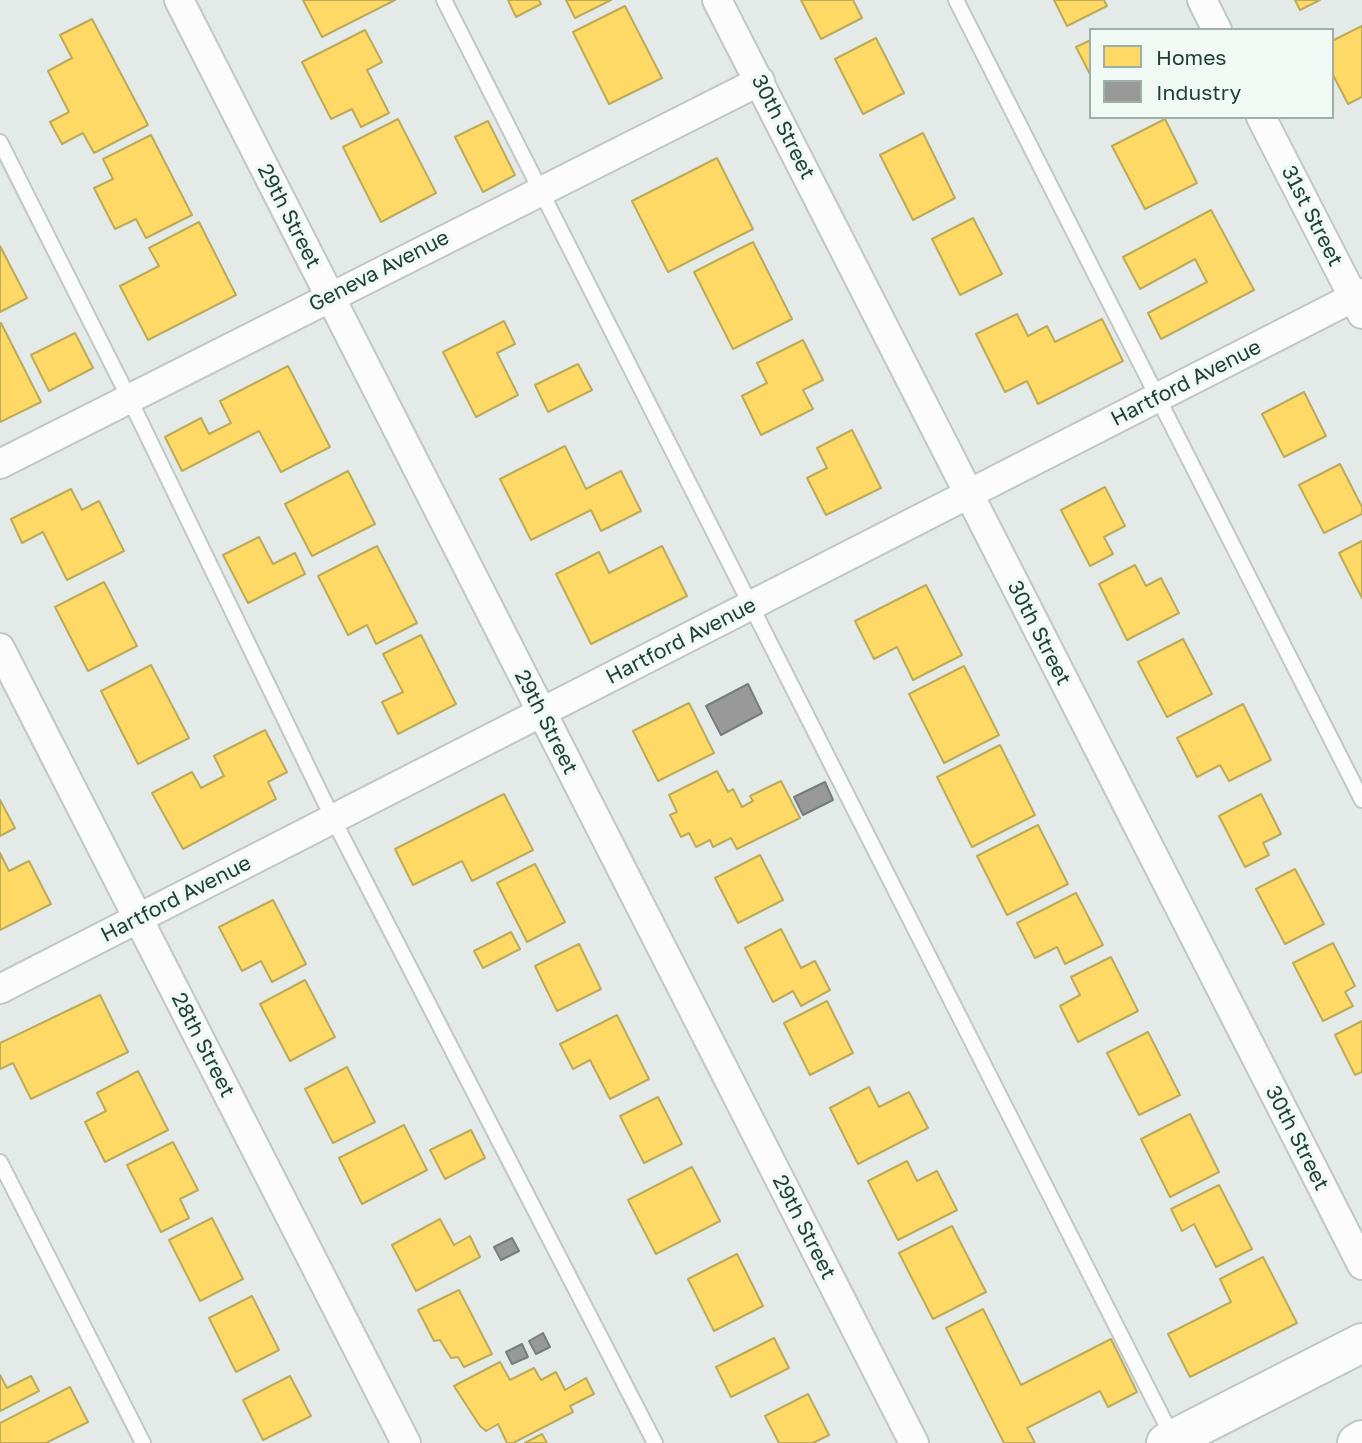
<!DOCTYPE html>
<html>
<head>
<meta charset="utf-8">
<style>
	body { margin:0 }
	#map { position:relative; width:1362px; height:1443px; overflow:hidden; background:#e3eae7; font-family:"Golos Text",sans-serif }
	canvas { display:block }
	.legend { position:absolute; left:1089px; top:28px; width:245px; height:91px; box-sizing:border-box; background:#f1f9f5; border:2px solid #9dafa9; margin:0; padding:9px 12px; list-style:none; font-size:21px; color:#1f4037 }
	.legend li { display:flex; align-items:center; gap:14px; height:35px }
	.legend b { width:35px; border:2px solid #9dafa9 }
</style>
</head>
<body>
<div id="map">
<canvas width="1362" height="1443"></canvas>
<ul class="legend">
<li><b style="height:19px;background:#ffd966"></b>Homes</li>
<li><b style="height:19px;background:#999"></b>Industry</li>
</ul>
</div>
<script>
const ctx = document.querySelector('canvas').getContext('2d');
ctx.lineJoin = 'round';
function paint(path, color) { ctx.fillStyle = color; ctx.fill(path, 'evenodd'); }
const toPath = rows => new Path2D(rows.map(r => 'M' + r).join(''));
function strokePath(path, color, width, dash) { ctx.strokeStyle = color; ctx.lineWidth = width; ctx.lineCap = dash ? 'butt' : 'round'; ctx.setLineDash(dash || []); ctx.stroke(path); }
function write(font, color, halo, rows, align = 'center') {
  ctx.font = font + ' "Golos Text",sans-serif'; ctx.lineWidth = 7; ctx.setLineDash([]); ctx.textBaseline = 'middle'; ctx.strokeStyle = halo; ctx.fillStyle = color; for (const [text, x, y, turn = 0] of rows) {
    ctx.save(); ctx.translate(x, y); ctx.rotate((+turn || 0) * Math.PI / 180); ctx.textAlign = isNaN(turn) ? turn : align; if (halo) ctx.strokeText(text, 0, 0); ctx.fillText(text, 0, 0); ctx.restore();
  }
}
const homes = toPath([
	[303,0,395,0,322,37,303,0],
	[508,0,539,0,541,4,516,17,508,0],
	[566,0,611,0,575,18,566,0],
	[801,0,853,0,862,18,821,39,801,0],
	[1054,0,1104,0,1107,6,1067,26,1054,0],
	[1295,0,1320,0,1300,10,1295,0],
	[625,6,662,78,609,104,573,32,625,6],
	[92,19,148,125,94,153,83,133,62,144,50,122,69,112,48,71,72,58,60,35,92,19],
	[1362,26,1362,97,1348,104,1332,73,1332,41,1362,26],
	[365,30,382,62,367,70,389,113,361,127,352,109,331,119,302,62,365,30],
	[876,38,904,93,863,114,835,59,876,38],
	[1091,40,1091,76,1076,47,1091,40],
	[398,119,436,193,381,222,343,147,398,119],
	[1165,119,1197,183,1145,209,1112,146,1165,119],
	[488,121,515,175,483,192,455,137,488,121],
	[923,133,955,198,913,220,880,155,923,133],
	[151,135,192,215,146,238,136,219,115,229,94,188,113,179,103,159,151,135],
	[717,158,753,229,668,272,632,201,717,158],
	[1211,210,1254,290,1161,339,1148,313,1207,282,1195,259,1140,289,1123,257,1211,210],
	[973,218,1002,274,960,295,932,239,973,218],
	[199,222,236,295,148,340,120,286,159,266,149,248,199,222],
	[753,242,792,319,733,349,694,272,753,242],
	[0,246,27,298,0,312,0,246],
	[1017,314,1028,336,1047,326,1055,342,1102,319,1123,361,1038,404,1027,381,1005,392,976,334,1017,314],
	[504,321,515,344,497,353,518,395,476,417,443,352,504,321],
	[1,323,41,402,0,422,0,324,1,323],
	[75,333,93,368,49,391,31,355,75,333],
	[803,340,823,380,803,390,813,409,761,435,742,396,767,383,757,363,803,340],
	[578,364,592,390,548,412,535,385,578,364],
	[288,366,330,447,281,472,259,431,182,471,165,437,201,418,209,434,231,423,220,401,288,366],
	[1304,392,1326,436,1284,457,1262,414,1304,392],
	[852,430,881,488,826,515,807,478,827,468,817,448,852,430],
	[565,446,586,489,621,471,641,511,601,531,591,510,531,540,500,479,565,446],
	[1340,464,1362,507,1362,514,1324,533,1299,485,1340,464],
	[348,471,375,524,312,556,285,504,348,471],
	[1105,487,1125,526,1104,537,1113,554,1090,566,1061,510,1105,487],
	[71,489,82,510,99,501,124,551,67,580,43,532,22,543,11,519,71,489],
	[259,537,273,564,295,553,305,574,248,603,223,555,259,537],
	[1362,541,1362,598,1339,553,1362,541],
	[377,546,417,623,376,644,367,625,348,635,318,576,377,546],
	[662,546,687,596,591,644,556,574,599,552,609,573,662,546],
	[1135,565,1146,586,1161,578,1179,613,1127,640,1099,584,1135,565],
	[104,582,137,646,88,671,55,607,104,582],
	[926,585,962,655,913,680,897,647,874,659,855,621,926,585],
	[421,635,456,704,398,734,382,702,403,692,383,654,421,635],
	[1183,639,1212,694,1167,717,1138,662,1183,639],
	[151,665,189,738,138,764,101,691,151,665],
	[964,666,999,735,944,763,909,694,964,666],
	[689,703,714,753,658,781,633,731,689,703],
	[1243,704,1271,760,1229,781,1220,765,1197,777,1177,738,1243,704],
	[265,730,287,772,268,782,276,799,183,849,152,793,192,772,201,788,224,776,214,756,265,730],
	[1000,745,1035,815,972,847,937,777,1000,745],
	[717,771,728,792,733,789,742,807,753,801,750,796,781,781,800,818,737,849,731,838,713,847,710,840,696,847,689,833,681,837,670,815,677,812,669,795,717,771],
	[504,794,533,850,472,881,462,861,413,885,395,849,504,794],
	[1261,794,1281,834,1263,843,1269,855,1245,867,1219,816,1261,794],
	[0,800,15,828,0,836,0,800],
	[1038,825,1068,884,1007,915,977,856,1038,825],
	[0,853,9,871,29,861,51,904,0,930,0,853],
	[760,855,783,900,738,923,715,878,760,855],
	[535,864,565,922,527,942,497,883,535,864],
	[1295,869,1324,924,1285,944,1256,889,1295,869],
	[1076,893,1103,945,1065,964,1057,947,1035,958,1017,923,1076,893],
	[273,900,306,964,272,982,261,961,242,971,219,927,273,900],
	[781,929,801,968,815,961,830,990,801,1006,793,991,773,1002,745,948,781,929],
	[511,932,520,949,483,968,474,951,511,932],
	[1333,943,1355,986,1345,992,1353,1006,1323,1021,1293,963,1333,943],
	[579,944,601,989,557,1011,535,966,579,944],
	[1111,957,1138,1011,1078,1042,1060,1006,1080,995,1071,977,1111,957],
	[305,980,335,1037,290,1061,260,1004,305,980],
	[100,995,128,1052,31,1099,13,1063,0,1069,0,1043,100,995],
	[827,1001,853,1053,810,1075,784,1023,827,1001],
	[617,1015,649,1079,610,1099,590,1060,573,1069,560,1044,617,1015],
	[1362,1021,1362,1072,1355,1075,1335,1035,1362,1021],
	[1148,1032,1180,1095,1139,1115,1107,1053,1148,1032],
	[347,1067,375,1122,333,1143,305,1089,347,1067],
	[138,1071,168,1130,105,1162,85,1122,106,1111,97,1093,138,1071],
	[869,1087,879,1107,909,1092,928,1128,858,1164,830,1108,869,1087],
	[658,1097,682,1144,644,1163,620,1116,658,1097],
	[1190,1114,1219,1172,1170,1197,1141,1139,1190,1114],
	[404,1125,427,1170,362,1204,339,1158,404,1125],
	[471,1130,485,1158,445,1179,430,1150,471,1130],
	[173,1142,198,1190,180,1199,189,1218,161,1232,127,1165,173,1142],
	[907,1161,917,1181,937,1171,957,1210,898,1240,868,1181,907,1161],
	[692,1167,720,1221,656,1254,628,1200,692,1167],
	[1219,1185,1252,1249,1216,1267,1194,1224,1182,1231,1171,1209,1219,1185],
	[212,1218,243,1279,200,1301,169,1240,212,1218],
	[440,1219,454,1245,470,1236,480,1257,416,1291,392,1245,440,1219],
	[952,1226,986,1292,933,1319,899,1253,952,1226],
	[737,1254,763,1306,714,1331,688,1279,737,1254],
	[1263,1257,1297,1323,1190,1377,1168,1334,1231,1302,1220,1279,1263,1257],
	[459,1290,492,1354,464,1367,458,1357,451,1358,440,1340,434,1341,418,1310,459,1290],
	[252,1296,279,1350,236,1372,209,1318,252,1296],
	[983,1309,1021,1385,1111,1339,1137,1392,1108,1407,1100,1391,1027,1428,1035,1443,1004,1443,946,1328,983,1309],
	[774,1338,789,1368,731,1397,716,1367,774,1338],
	[500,1362,510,1380,534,1368,541,1380,556,1372,565,1390,586,1378,594,1394,570,1406,573,1412,513,1443,507,1443,498,1424,486,1431,480,1426,454,1386,500,1362],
	[0,1375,7,1388,31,1376,39,1391,0,1411,0,1375],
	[290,1376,311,1416,263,1440,243,1400,290,1376],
	[70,1387,88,1422,46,1443,0,1443,0,1423,70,1387],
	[808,1394,829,1435,813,1443,779,1443,765,1416,808,1394],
	[542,1434,547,1443,525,1443,542,1434]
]);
paint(homes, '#ffd966');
strokePath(homes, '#bcab58', 2);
const industry = toPath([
	[748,684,762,713,721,735,706,706,748,684],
	[825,782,833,800,803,815,794,797,825,782],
	[512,1238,519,1251,501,1260,494,1247,512,1238],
	[543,1333,550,1347,536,1354,529,1341,543,1333],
	[522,1344,528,1357,512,1364,506,1352,522,1344]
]);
paint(industry, '#999');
strokePath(industry, '#747e7c', 2);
const lane = toPath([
	[444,0,1173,1438],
	[956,0,1362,800],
	[0,142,129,398,333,819,655,1443],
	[0,1162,143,1443]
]);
const street = toPath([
	[179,0,914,1443],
	[717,0,1362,1265],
	[1202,0,1217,30],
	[1261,117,1362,314],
	[0,464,760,81],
	[0,648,406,1443],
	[0,989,1362,293]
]);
const secondary = toPath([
	[1166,1443,1362,1343],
	[1357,1443,1362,1440]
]);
strokePath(lane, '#c0c7c4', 18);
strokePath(street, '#c0c7c4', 32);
strokePath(secondary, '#bec8c4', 42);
strokePath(lane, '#fbfcfb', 14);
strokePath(street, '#fbfcfb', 28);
strokePath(secondary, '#fbfcfb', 38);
write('21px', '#1f4037', '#f1f9f5', [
	["30th Street",783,127,63],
	["29th Street",289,216,63],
	["31st Street",1312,216,63],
	["Geneva Avenue",379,271,-27],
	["Hartford Avenue",1186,383,-27],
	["30th Street",1039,633,63],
	["Hartford Avenue",681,641,-27],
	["29th Street",546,722,63],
	["Hartford Avenue",176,899,-27],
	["28th Street",203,1045,63],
	["30th Street",1297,1138,63],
	["29th Street",804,1227,63]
]);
</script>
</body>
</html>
